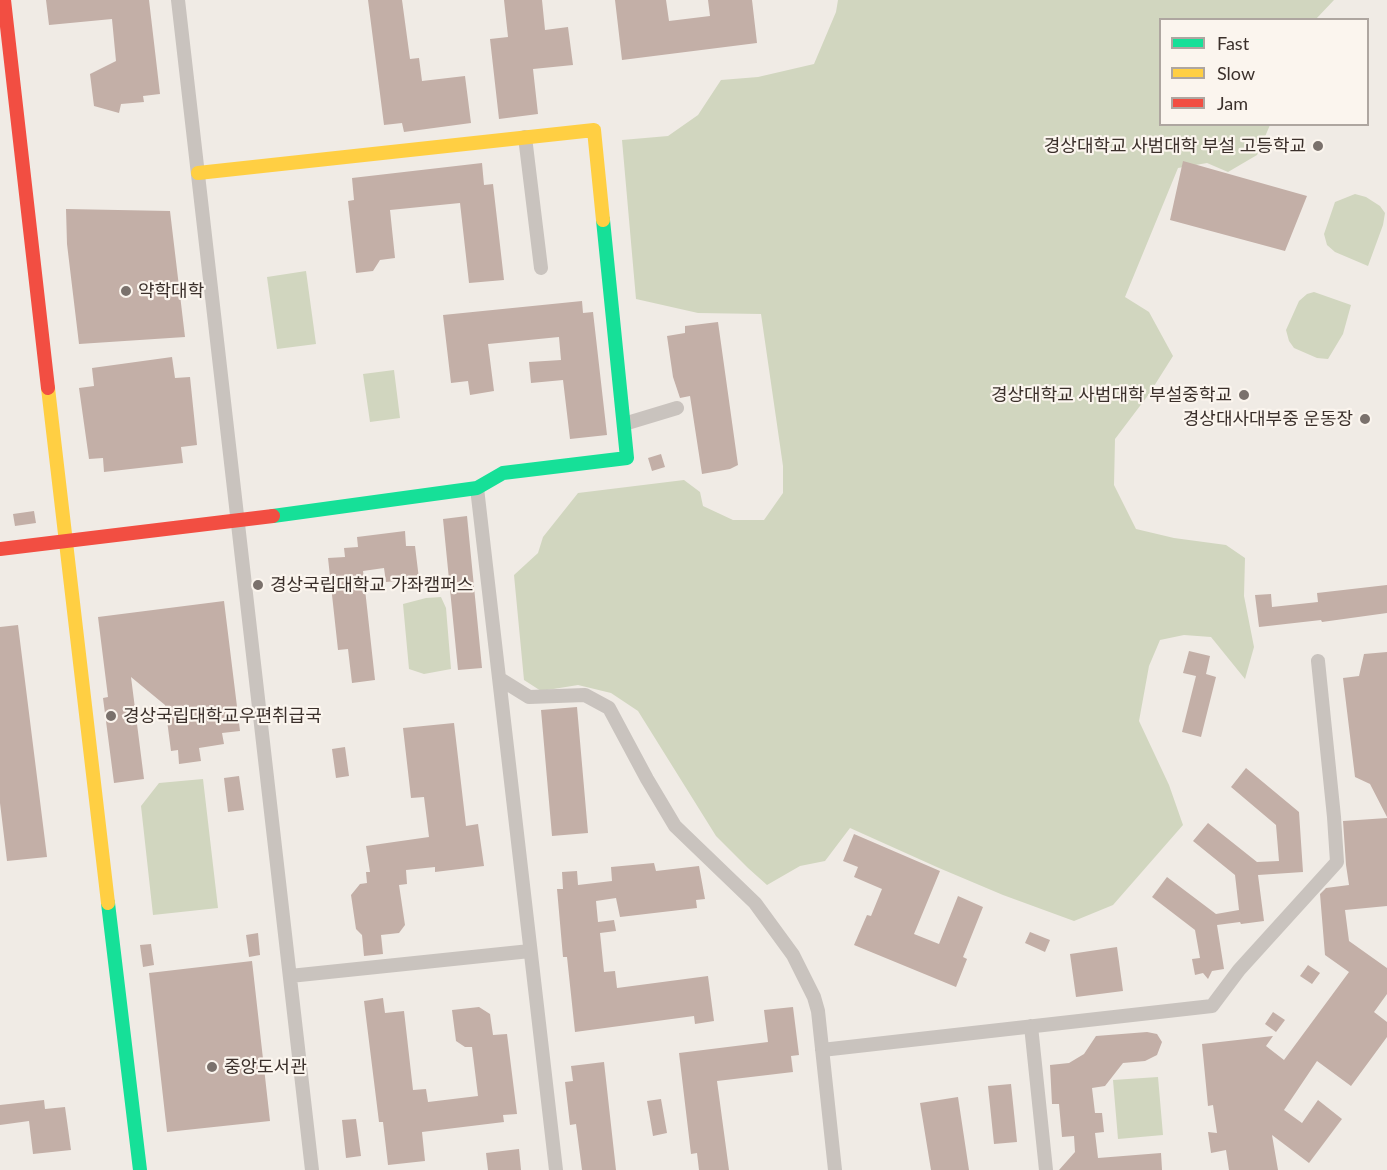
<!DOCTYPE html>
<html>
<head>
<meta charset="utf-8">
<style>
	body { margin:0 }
	#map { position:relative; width:1387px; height:1170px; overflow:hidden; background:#f0ebe5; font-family:Lato,sans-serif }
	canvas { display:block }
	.legend { position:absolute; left:1159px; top:18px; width:210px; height:108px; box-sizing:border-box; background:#fbf5ee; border:2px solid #aea6a0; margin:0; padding:8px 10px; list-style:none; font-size:18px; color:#3b302b }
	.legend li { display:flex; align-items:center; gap:12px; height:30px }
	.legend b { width:30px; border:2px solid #aea6a0 }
</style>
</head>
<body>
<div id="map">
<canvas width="1387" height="1170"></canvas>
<ul class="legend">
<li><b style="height:8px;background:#16e098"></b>Fast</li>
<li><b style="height:8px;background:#ffcf43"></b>Slow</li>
<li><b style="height:8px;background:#f24e42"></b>Jam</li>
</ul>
</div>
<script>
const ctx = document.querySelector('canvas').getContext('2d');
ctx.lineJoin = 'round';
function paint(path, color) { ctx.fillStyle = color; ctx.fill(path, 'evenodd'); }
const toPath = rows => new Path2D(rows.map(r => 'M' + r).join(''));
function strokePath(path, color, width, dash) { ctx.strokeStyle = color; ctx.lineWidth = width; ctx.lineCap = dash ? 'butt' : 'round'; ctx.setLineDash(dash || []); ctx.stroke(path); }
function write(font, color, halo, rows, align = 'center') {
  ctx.font = font + ' Lato,"Noto Sans KR",sans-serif'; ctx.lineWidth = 4.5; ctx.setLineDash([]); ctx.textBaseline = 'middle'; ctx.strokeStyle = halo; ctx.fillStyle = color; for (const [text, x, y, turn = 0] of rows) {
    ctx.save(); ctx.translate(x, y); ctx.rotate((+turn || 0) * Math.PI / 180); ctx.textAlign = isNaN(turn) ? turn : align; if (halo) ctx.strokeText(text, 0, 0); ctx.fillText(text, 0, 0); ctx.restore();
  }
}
paint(toPath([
	[838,0,1334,0,1316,19,1160,20,1160,124,1270,125,1257,155,1228,172,1207,163,1178,168,1125,297,1149,312,1173,356,1149,394,1115,439,1114,485,1136,529,1174,538,1226,545,1245,558,1244,596,1254,647,1245,679,1211,637,1184,635,1160,640,1149,666,1139,721,1169,785,1183,825,1113,905,1074,921,1003,895,939,868,850,828,825,861,800,866,767,885,748,868,716,836,638,711,611,693,578,685,541,691,524,680,514,575,538,553,543,537,578,493,684,480,700,492,703,506,733,520,764,520,783,493,783,466,761,314,698,313,636,299,622,140,668,136,698,115,721,80,758,77,814,64,836,12],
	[1355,194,1366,197,1380,206,1385,213,1383,225,1368,266,1335,252,1327,245,1324,234,1335,202],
	[306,271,316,344,277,349,267,277],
	[1314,292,1351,305,1343,334,1328,359,1317,358,1294,348,1289,341,1286,330,1299,301,1307,294],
	[394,370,400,418,370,422,363,374],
	[441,597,446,608,451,669,424,674,409,669,403,604,426,598],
	[203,779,218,908,153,915,141,806,159,783],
	[1158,1077,1163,1135,1118,1139,1113,1080]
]), '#d1d6bf');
paint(toPath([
	[46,0,149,0,160,94,143,96,144,102,121,104,119,113,94,106,90,74,116,61,112,19,49,25],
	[368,0,402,0,410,59,419,58,422,81,465,76,471,123,404,132,402,123,384,125],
	[504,0,542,0,545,30,568,27,573,65,533,69,538,114,499,119,490,39,508,37],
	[615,0,666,0,669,21,710,16,708,0,752,0,757,43,622,60],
	[1183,161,1307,196,1285,251,1170,220],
	[482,163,484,185,493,184,504,280,469,283,460,203,390,210,395,258,380,260,373,271,356,273,348,201,354,200,352,178],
	[66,209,170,211,185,337,79,344,67,244],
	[582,301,583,313,593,312,607,435,570,439,563,380,531,383,529,362,561,360,559,337,488,344,494,391,470,395,468,381,451,383,443,315],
	[718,322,738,465,730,469,702,474,690,396,680,398,673,377,667,336,685,333,685,326],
	[172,357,175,378,190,377,197,445,181,447,183,463,104,472,103,458,89,459,79,388,94,386,92,368],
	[661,454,665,467,652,471,648,458],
	[34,511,36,523,15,526,13,514],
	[467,516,482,668,458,670,443,519],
	[405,531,406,546,415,546,419,579,386,582,384,568,363,571,375,680,352,683,348,649,338,650,328,558,345,557,344,548,358,547,357,537],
	[1387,585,1387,613,1322,622,1321,620,1259,627,1255,595,1271,594,1272,607,1318,602,1317,593],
	[224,601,240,731,222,733,224,744,199,748,201,761,179,764,178,750,171,751,165,705,131,677,144,779,114,783,103,698,108,697,98,617],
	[18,625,47,857,7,861,0,803,0,627],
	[1189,651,1210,656,1206,674,1216,677,1201,737,1182,732,1196,676,1183,673],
	[1387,652,1387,817,1370,784,1355,777,1343,678,1359,676,1364,654],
	[577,707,588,833,552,836,541,710],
	[454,723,466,826,478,824,484,866,435,872,435,867,406,870,407,884,399,885,405,925,399,933,381,935,383,954,364,956,362,935,356,929,351,895,360,884,367,883,366,872,370,872,366,846,429,837,424,797,411,798,403,728],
	[345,747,349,776,336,778,332,749],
	[1246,768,1299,812,1303,872,1258,875,1264,921,1241,924,1240,922,1217,925,1224,969,1212,971,1208,979,1203,973,1195,975,1192,959,1200,958,1195,930,1152,897,1167,877,1216,914,1239,910,1235,875,1193,841,1208,823,1257,862,1279,861,1276,825,1231,787],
	[239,776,244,810,228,812,224,778],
	[1387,818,1387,906,1345,910,1349,941,1387,968,1387,994,1374,1012,1387,1022,1387,1037,1351,1086,1317,1061,1284,1110,1302,1123,1318,1100,1342,1119,1309,1163,1272,1135,1278,1170,1229,1170,1226,1150,1211,1153,1208,1132,1217,1133,1213,1105,1208,1106,1202,1044,1273,1036,1266,1046,1284,1060,1349,972,1325,955,1320,894,1326,888,1349,885,1346,865,1343,821],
	[854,834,940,871,914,934,939,944,958,896,983,907,963,957,967,959,956,987,854,945,867,915,871,916,882,889,854,877,858,867,843,861],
	[654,863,656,871,699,866,705,899,696,900,697,908,620,917,616,898,596,901,598,922,614,920,616,931,600,933,604,972,615,971,617,988,708,976,714,1021,695,1024,694,1016,575,1032,567,957,563,957,557,889,563,889,562,872,577,871,578,885,612,881,611,867],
	[1030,932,1050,940,1045,952,1025,943],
	[258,933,260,955,249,957,246,935],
	[151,944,154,965,143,967,140,945],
	[1117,947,1123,991,1076,997,1070,954],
	[252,961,270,1121,167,1132,149,973],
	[1308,965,1320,973,1312,984,1300,976],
	[383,998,385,1013,404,1011,413,1090,426,1089,428,1102,478,1096,472,1047,465,1047,456,1041,452,1010,479,1007,490,1014,493,1035,507,1034,517,1114,503,1115,504,1122,422,1132,425,1161,388,1165,383,1122,379,1122,364,1001],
	[793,1007,799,1055,791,1056,793,1072,717,1081,729,1170,699,1170,697,1153,691,1154,679,1053,768,1042,764,1010],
	[1273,1012,1285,1020,1276,1032,1265,1024],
	[1147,1032,1157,1034,1162,1042,1157,1055,1145,1061,1123,1063,1105,1086,1092,1088,1095,1113,1102,1113,1104,1132,1095,1133,1098,1158,1161,1153,1162,1170,1059,1170,1075,1152,1074,1136,1062,1137,1059,1104,1052,1104,1050,1065,1069,1063,1084,1054,1096,1036],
	[604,1062,616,1170,582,1170,576,1124,570,1125,565,1082,573,1081,571,1066],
	[1011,1084,1017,1142,994,1144,988,1086],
	[958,1097,969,1170,931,1170,920,1103],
	[661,1099,667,1133,653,1136,647,1101],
	[44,1100,45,1109,65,1107,71,1150,33,1154,29,1121,0,1125,0,1105],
	[356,1119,361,1156,346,1158,342,1120],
	[519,1149,521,1170,488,1170,486,1153]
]), '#c3afa7');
strokePath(toPath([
	[178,0,312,1170],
	[525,137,541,268],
	[624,424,677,408],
	[477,488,556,1170],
	[500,679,529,697,585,695,609,708,647,779,675,826,755,903,793,955,814,997,818,1011,835,1170],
	[290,976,530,951],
	[1031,1026,1046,1170],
	[822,1050,1212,1006,1239,970,1337,862,1334,817,1318,661]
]), '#c9c3be', 14);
strokePath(toPath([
	[273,516,477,488,503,473,627,458,603,220],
	[108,903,140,1170]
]), '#16e098', 14);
strokePath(toPath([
	[198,173,594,130,603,220],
	[48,388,108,903]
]), '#ffcf43', 14);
strokePath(toPath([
	[4,0,48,388],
	[0,549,273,516]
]), '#f24e42', 14);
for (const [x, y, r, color] of [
	[1318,146,6,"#7a716c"],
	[126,291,6,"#7a716c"],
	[1244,395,6,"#7a716c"],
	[1365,419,6,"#7a716c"],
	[258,585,6,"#7a716c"],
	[111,716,6,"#7a716c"],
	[212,1067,6,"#7a716c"]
]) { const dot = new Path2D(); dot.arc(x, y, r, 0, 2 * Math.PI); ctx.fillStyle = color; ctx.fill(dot); strokePath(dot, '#fbf5ee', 2); }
write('18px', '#3b302b', '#fbf5ee', [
	["경상대학교 사범대학 부설 고등학교",1306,146,"right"],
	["약학대학",138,291],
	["경상대학교 사범대학 부설중학교",1232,395,"right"],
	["경상대사대부중 운동장",1353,419,"right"],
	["경상국립대학교 가좌캠퍼스",270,585],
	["경상국립대학교우편취급국",123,716],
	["중앙도서관",224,1067]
], 'left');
</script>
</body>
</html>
